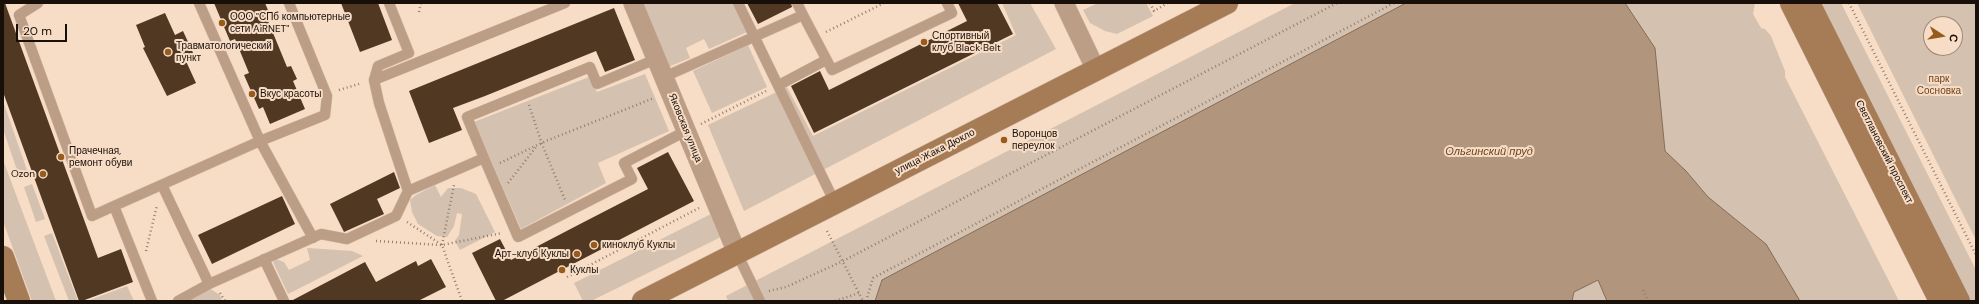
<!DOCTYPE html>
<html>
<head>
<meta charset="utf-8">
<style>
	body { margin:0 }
	#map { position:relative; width:1979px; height:304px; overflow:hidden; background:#f7dcc6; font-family:"DM Sans",sans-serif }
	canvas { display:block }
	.frame { position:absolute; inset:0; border:4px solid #180f08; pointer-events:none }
	.north { position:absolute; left:1923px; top:16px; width:40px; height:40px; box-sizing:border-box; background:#f7dcc6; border:1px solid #9e8a7a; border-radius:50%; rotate:102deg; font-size:11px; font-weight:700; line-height:16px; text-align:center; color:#180f08 }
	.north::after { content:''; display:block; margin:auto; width:14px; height:18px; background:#975b1c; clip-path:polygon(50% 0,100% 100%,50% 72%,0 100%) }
	.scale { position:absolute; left:16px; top:24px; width:51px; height:18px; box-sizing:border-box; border:2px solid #180f08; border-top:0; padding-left:5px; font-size:12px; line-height:14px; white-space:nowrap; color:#180f08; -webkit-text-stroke:3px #f7dcc6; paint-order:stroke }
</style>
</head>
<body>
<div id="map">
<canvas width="1979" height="304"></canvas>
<div class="frame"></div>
<div class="north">С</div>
<div class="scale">20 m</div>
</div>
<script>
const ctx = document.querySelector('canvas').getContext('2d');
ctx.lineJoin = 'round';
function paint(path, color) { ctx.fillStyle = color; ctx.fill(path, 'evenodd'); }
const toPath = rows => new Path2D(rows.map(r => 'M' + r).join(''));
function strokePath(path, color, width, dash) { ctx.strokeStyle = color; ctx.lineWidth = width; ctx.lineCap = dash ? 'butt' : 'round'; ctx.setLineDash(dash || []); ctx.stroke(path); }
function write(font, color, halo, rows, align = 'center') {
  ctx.font = font + ' "DM Sans",sans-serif'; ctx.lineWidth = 4; ctx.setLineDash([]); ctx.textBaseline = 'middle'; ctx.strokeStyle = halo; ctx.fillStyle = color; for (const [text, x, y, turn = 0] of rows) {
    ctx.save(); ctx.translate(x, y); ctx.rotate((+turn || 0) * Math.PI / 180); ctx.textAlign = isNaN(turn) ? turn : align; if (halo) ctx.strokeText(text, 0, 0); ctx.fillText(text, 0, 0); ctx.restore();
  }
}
paint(toPath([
	[643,3,732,3,747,32,709,49,704,39,686,48,690,58,668,67],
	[1002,3,1030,3,1056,49,744,211,708,125,787,87,813,136,1016,35],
	[1098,3,1146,3,1153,16,1117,34,1105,31,1090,23,1083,10],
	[1295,3,1755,3,1753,14,1761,28,1765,29,1771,36,1785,71,1785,77,1899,301,728,301,726,296],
	[1815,3,1841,3,1976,270,1976,301,1965,301],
	[1857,3,1976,3,1976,240],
	[1931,24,1955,24,1955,48,1931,48],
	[748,45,767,87,712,113,693,71],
	[645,74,669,131,598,163,606,183,521,229,474,122,589,77,597,92],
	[3,101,29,176,20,179,3,129],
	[3,160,56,301,32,301,3,221],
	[32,184,45,219,36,222,24,187],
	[435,185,441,197,448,188,461,188,476,194,495,232,460,250,455,241,459,235,462,214,457,213,454,226,447,237,437,236,418,224,412,212,410,200,416,195],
	[713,213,723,236,591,301,583,301,574,283],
	[52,233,78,301,69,301,44,236],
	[307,248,352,251,363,256,288,294,273,262,276,259,284,262,289,270,310,260],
	[127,286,134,301,87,301],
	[209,288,220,295,222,301,184,301]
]), '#d4c1b0');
const water = toPath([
	[1406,3,1625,3,1655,48,1665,151,1686,171,1708,197,1766,244,1800,301,1607,301,1598,280,1574,292,1572,301,875,301,882,280,1406,3]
]);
paint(water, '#b2957d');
strokePath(water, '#846d5a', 1);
paint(toPath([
	[3,3,5,3,98,258,121,249,133,282,82,301,79,301,3,92],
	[214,3,265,3,270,15,266,16,287,67,291,66,297,79,293,81,305,109,270,124,263,107,259,109,244,75,249,73,235,39,230,41],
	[341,3,378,3,392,40,360,52],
	[747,3,791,3,792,7,758,24],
	[958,3,997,3,1013,34,814,133,791,86,820,71,829,90,967,21],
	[614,8,635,60,605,72,596,51,485,96,453,108,462,130,429,143,409,91],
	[165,13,175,35,183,31,194,55,185,59,196,83,167,96,143,48,145,47,136,25],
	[668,152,694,201,502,301,496,301,472,253,500,239,511,260,582,223,648,189,637,168],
	[394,172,400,188,377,199,384,214,344,232,330,204],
	[282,196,295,224,212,264,198,235],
	[431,259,446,287,418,301,291,301,365,262,376,282,416,261,418,266]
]), '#503822');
const lane = toPath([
	[38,3,19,15,92,216,114,206,152,301],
	[199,3,260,141,313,238],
	[738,3,835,203],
	[797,3,803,15],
	[664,77,803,15,832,70,952,13,947,3],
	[374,80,378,66,409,53,389,3],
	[779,85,826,60],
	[484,158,518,237,632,179,624,163,686,131],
	[162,185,209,284],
	[408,191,379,103,374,80,565,3],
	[114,206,260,141,325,115,327,96,289,3],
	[737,253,760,301],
	[264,259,284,301],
	[178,301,209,284,321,234,347,239,396,216,408,191,484,158,467,117,590,67,597,84,656,59]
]);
const street = toPath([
	[633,3,737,253],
	[1064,3,1096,70]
]);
const secondary = toPath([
	[1791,3,1940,301],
	[1809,3,1959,301],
	[3,257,19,301],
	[643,301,1227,3]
]);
strokePath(lane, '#d3bba8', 11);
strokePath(street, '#d3bba8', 20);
strokePath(secondary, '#d3bba8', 23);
strokePath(toPath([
	[1150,3,1154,11,1168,3],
	[1849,3,1976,255],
	[419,12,421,3],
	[826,32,884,3],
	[339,90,362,83],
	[529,105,542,144,565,200],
	[701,124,766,91],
	[500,163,546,141,654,98],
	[508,183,536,147],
	[407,222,442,245,462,301],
	[827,231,863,301],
	[376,241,442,245,502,233],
	[442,245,454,185],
	[146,251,157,205],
	[567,277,699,208],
	[1643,290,1648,301],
	[769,291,786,287,843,261,1337,3],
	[220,293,225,301],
	[835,301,859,293],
	[866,301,873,278,1394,3]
]), '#917f6f', 2.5, [1, 3]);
strokePath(lane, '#bb9e85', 10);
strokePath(street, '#bb9e85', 19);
strokePath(secondary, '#a67c57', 22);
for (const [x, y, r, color] of [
	[222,23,4,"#975b1c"],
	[924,42,4,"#975b1c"],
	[168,52,4,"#975b1c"],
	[252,94,4,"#975b1c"],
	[1004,140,4,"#975b1c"],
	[61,157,4,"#975b1c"],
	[43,174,4,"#975b1c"],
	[594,245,4,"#975b1c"],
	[577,254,4,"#975b1c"],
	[562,270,4,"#975b1c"]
]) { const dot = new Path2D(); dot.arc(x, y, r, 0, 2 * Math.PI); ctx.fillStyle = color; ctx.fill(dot); strokePath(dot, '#f7dcc6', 1.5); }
write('10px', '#180f08', '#f7dcc6', [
	["ООО \"СПб компьютерные",230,17],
	["сети AiRNET\"",230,29],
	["Спортивный",932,36],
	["клуб Black Belt",932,48],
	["Травматологический",176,46],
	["пункт",176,58],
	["Вкус красоты",260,94],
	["Воронцов",1012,134],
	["переулок",1012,146],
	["Прачечная,",69,151],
	["ремонт обуви",69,163],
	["Ozon",35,174,"right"],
	["киноклуб Куклы",602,245],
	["Арт-клуб Куклы",569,254,"right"],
	["Куклы",570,270]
], 'left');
write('10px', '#6d441c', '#f7dcc6', [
	["парк",1939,79],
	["Сосновка",1939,91]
]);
write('10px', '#180f08', '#f7dcc6', [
	["Яковская улица",685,128,68],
	["улица Жака Дюкло",935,152,-27],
	["Светлановский проспект",1884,152,63]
]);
write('italic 11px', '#6e451d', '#f7dcc6', [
	["Ольгинский пруд",1489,152]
]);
</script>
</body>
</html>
